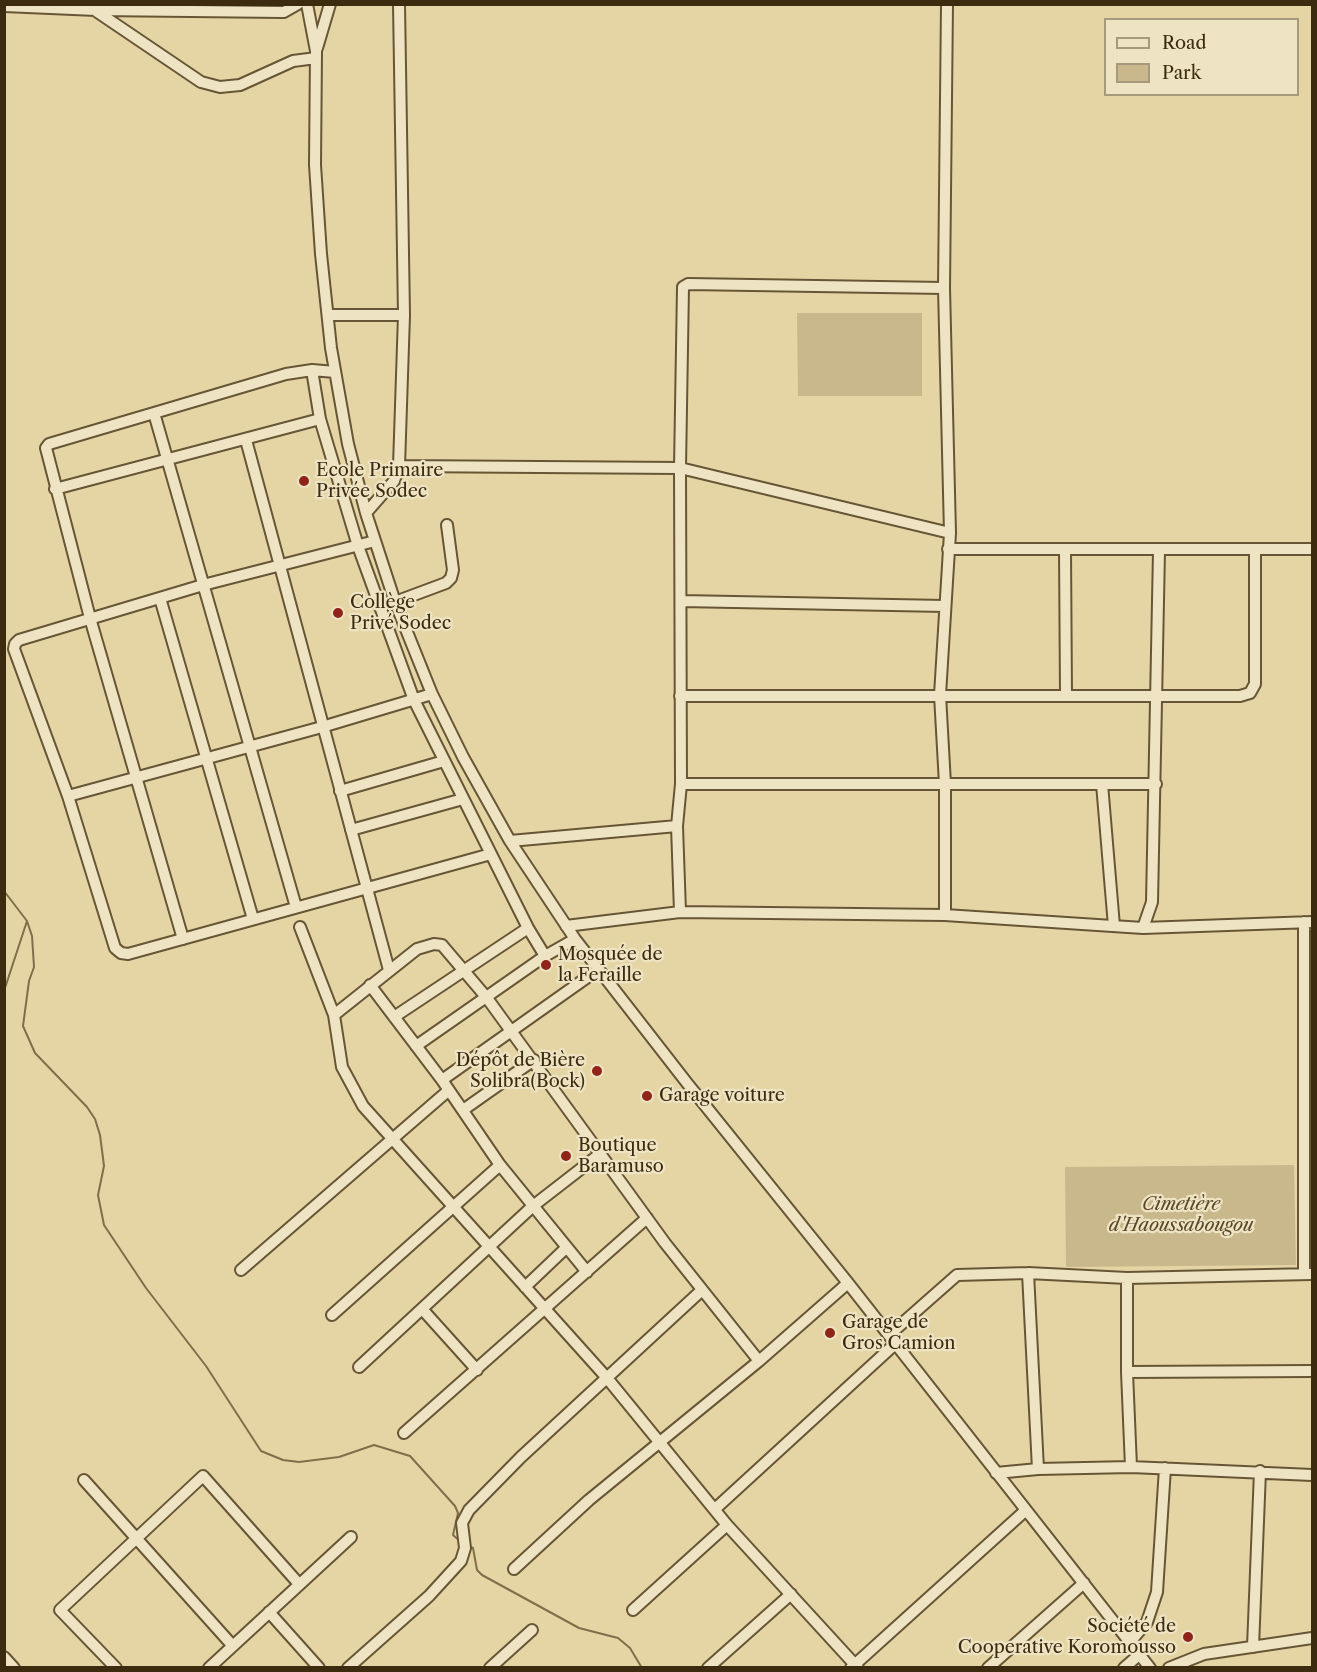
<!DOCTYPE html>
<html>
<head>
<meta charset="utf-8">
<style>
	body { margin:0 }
	#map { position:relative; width:1317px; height:1672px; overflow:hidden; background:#e5d5a5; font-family:"Libre Caslon Text",serif }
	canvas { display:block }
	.frame { position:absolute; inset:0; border:6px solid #3d2b10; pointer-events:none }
	.legend { position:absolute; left:1104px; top:18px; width:195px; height:78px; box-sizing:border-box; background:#eee4c4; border:2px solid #a79a7c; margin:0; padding:8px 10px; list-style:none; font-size:18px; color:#3d2b10 }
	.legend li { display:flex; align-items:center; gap:12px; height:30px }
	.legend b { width:30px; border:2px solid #a79a7c }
</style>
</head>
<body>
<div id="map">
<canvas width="1317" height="1672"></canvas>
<div class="frame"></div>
<ul class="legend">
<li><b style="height:8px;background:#eee4c4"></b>Road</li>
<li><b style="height:16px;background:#c8b88c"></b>Park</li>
</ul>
</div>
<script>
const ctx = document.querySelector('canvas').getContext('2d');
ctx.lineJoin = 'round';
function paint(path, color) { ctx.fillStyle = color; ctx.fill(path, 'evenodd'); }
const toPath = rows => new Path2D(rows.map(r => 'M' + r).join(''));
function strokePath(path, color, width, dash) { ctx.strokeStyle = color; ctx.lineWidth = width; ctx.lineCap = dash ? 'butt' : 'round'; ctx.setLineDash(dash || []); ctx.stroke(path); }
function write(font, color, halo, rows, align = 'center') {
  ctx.font = font + ' "Libre Caslon Text",serif'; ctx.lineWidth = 4.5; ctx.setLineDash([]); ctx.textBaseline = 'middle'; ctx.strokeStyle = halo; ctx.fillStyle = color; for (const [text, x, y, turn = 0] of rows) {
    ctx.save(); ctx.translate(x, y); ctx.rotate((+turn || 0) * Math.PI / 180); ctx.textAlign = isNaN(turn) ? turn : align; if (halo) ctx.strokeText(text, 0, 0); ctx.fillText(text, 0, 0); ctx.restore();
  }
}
paint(toPath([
	[797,313,922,313,922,396,798,396],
	[1294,1165,1296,1265,1066,1267,1065,1167]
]), '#c8b88c');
strokePath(toPath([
	[4,891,27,921,4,991],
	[27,921,32,936,34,967,29,981,23,1026,35,1053,87,1107,95,1119,100,1135,104,1166,98,1195,104,1225,146,1288,206,1366,261,1451,283,1460,299,1462,339,1457,374,1445,410,1456,455,1506,458,1513,453,1535,461,1542],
	[469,1546,473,1548,477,1570,482,1575,579,1628,618,1638,630,1648,642,1668]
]), '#806e4b', 2);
const minor = toPath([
	[307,4,316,51,315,165,321,254,331,348,348,444,366,513,395,602,432,694,463,757,510,841,575,939,687,1083,848,1283,1150,1668],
	[4,6,96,10,284,12,298,4],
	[96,11,201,82,220,87,240,85,293,61,316,58],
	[317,48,330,4],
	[328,315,404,315],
	[312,370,320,419,358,546,414,700,528,928,545,956],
	[154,413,296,907],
	[246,440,389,970],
	[399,466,680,468,950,533],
	[55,489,320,419],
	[366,513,394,481,399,466,404,315,399,4],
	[375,541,203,585,19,640,15,644,14,649,68,796,115,948,121,953,128,954,491,854],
	[948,549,1312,549],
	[1065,550,1066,696],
	[160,598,253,919],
	[681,601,945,606],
	[395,602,446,583,451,578,453,570,447,525],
	[680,696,1240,696,1250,693,1255,684,1255,550],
	[681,784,1156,784],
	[1102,784,1114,926],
	[340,791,444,761],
	[68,796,322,727,432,694],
	[351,830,463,799],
	[510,841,677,826],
	[680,912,677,826,681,784,680,468,683,287,688,284,944,288],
	[945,915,945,784,940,695,950,533,944,288,947,4],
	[1304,922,1304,1273],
	[566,926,680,912,945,915,1143,928,1312,922],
	[300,927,334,1015,342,1067,363,1106,607,1378,727,1525,858,1668],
	[1143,928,1152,902,1159,551],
	[183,939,90,618,46,448,49,444,286,374,312,370,335,372],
	[370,985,442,1080,500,1165,587,1272],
	[334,1015,417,949,434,944,442,945,487,998,665,1243,759,1361],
	[394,1017,528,928],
	[416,1046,545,956,575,939],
	[442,1080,599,969],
	[463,1110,534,1060],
	[241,1270,449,1090],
	[1028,1273,1038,1469],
	[1127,1278,1127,1372,1131,1467],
	[525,1287,566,1248],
	[423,1310,477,1370],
	[332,1315,500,1165],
	[889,1335,957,1275,1028,1273,1127,1278,1312,1274],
	[359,1367,533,1206,600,1154],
	[1127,1372,1312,1371],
	[404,1433,647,1218],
	[996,1473,1038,1469,1131,1467,1312,1475],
	[84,1480,232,1645],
	[715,1509,895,1344],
	[514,1569,589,1500,759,1361,848,1283],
	[633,1610,727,1525],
	[269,1612,319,1668],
	[1130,1642,1147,1622,1157,1592,1165,1468],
	[1253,1647,1260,1471],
	[4,1657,14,1668],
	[116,1668,60,1610,203,1476,299,1584],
	[209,1668,351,1537],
	[348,1668,429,1596,461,1561,465,1548,462,1523,469,1510,521,1457,702,1290],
	[490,1668,532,1630],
	[708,1668,791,1594],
	[851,1668,1026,1510],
	[988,1668,1084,1583],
	[1124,1668,1140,1654],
	[1169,1668,1204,1654,1312,1638]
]);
strokePath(minor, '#675635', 14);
strokePath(minor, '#eee4c4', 10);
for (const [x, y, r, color] of [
	[304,481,6,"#8f2418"],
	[338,613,6,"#8f2418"],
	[546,965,6,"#8f2418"],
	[597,1071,6,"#8f2418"],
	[647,1096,6,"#8f2418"],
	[566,1156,6,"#8f2418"],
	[830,1333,6,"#8f2418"],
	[1188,1637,6,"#8f2418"]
]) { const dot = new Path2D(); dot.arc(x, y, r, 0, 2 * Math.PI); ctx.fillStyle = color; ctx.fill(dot); strokePath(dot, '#eee4c4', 2); }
write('18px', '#3d2b10', '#eee4c4', [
	["Ecole Primaire",316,471],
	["Privée Sodec",316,492],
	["Collège",350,603],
	["Privé Sodec",350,624],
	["Mosquée de",558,955],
	["la Feraille",558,976],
	["Dépôt de Bière",585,1061,"right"],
	["Solibra(Bock)",585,1082,"right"],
	["Garage voiture",659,1096],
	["Boutique",578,1146],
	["Baramuso",578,1167],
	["Garage de",842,1323],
	["Gros Camion",842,1344],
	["Société de",1176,1627,"right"],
	["Cooperative Koromousso",1176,1648,"right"]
], 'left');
write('italic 18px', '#594729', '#eee4c4', [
	["Cimetière",1181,1205],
	["d'Haoussabougou",1181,1226]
]);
</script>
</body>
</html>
